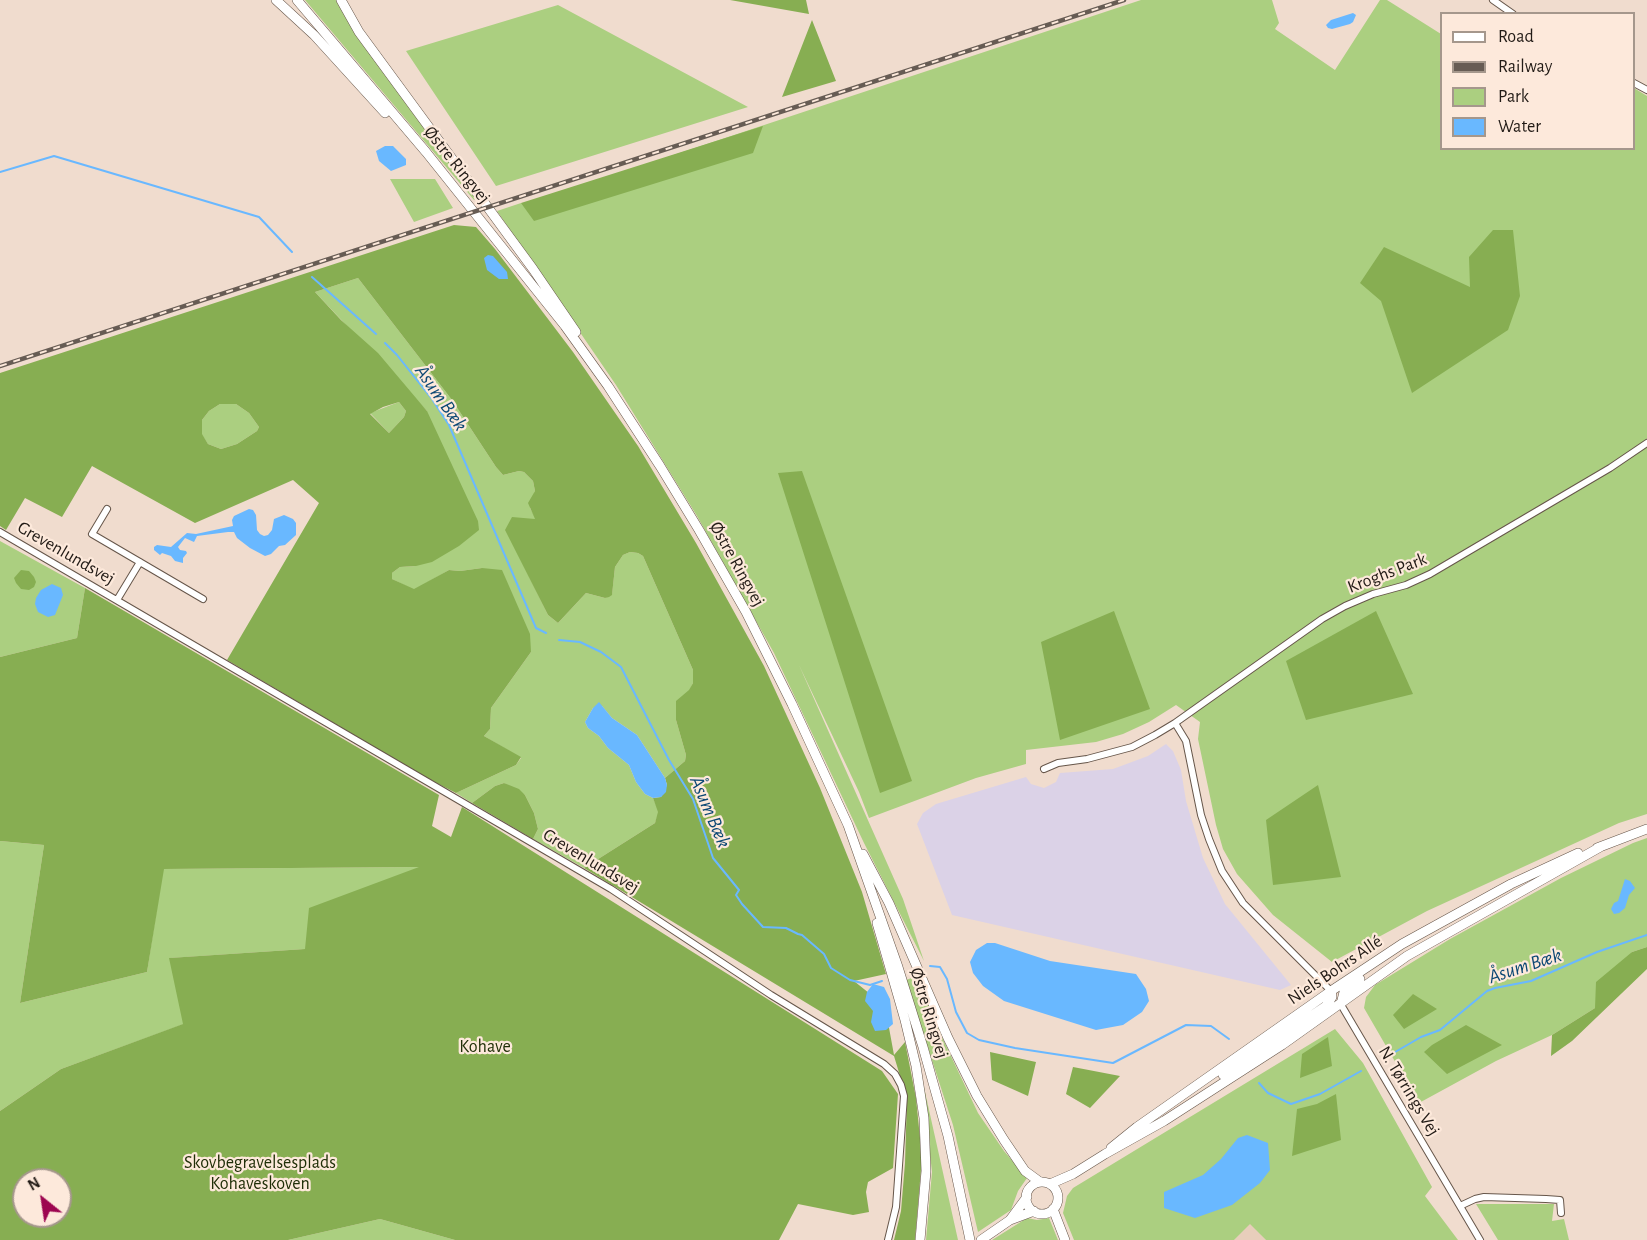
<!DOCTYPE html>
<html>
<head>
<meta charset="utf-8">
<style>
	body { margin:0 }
	#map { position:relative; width:1647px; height:1240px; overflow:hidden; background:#f0dcce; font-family:"Alegreya Sans",sans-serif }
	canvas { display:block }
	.legend { position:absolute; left:1440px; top:12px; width:195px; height:138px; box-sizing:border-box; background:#fde9db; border:2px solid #a5978c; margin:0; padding:8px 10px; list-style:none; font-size:18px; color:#221b16 }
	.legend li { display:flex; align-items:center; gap:12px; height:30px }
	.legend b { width:30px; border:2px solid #a5978c }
	.north { position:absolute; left:12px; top:1168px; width:60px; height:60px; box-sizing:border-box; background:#fde9db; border:2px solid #a5978c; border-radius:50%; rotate:330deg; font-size:16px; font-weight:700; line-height:24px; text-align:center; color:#221b16 }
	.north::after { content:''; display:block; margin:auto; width:21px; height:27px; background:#9d0650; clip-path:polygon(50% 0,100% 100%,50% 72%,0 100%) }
</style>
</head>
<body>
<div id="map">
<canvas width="1647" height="1240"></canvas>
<ul class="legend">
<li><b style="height:8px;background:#fff"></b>Road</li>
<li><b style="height:8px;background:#675c54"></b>Railway</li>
<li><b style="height:16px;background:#abcf80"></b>Park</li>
<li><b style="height:16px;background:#69b8ff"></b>Water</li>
</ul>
<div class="north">N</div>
</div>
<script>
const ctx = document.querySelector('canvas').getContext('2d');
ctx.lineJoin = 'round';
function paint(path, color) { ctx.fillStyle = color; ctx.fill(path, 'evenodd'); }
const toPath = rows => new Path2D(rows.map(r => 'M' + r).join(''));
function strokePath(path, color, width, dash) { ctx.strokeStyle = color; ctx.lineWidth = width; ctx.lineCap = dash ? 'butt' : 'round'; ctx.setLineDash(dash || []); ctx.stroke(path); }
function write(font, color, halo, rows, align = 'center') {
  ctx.font = font + ' "Alegreya Sans",sans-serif'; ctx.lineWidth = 4.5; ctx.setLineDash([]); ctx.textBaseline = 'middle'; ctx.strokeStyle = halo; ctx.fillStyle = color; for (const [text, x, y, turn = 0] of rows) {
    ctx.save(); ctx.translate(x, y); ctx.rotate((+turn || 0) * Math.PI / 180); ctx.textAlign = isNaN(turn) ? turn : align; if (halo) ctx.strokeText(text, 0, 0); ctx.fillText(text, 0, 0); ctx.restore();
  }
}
paint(toPath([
	[1250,1223,1266,1240,1234,1240]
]), '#e8cebb');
paint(toPath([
	[1166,744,1173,751,1181,770,1186,801,1203,858,1225,904,1291,985,1280,990,952,915,917,824,923,813,936,804,1026,777,1031,784,1044,788,1056,782,1060,773,1113,769,1148,756]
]), '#dbd2e7');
paint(toPath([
	[305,0,337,0,477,198,474,200],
	[1141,0,1272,0,1279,23,1275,29,1335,70,1380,0,1387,0,1441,34,1442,148,1634,148,1634,88,1647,96,1647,814,1619,823,1427,911,1332,962,1273,915,1237,874,1223,849,1216,825,1198,739,1200,722,1176,705,1149,722,1123,734,1096,742,1026,750,1026,764,976,778,869,818,859,792,799,665,903,899,924,961,864,843,774,653,697,516,616,385,497,211,521,203,526,204],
	[558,5,748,107,496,186,406,51],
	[390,179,435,179,453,208,414,222],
	[358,278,452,400,496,467,503,475,519,471,524,472,533,481,535,491,530,508,536,519,506,530,548,615,558,623,586,593,605,598,612,594,615,567,623,555,630,552,638,553,643,556,693,670,693,683,676,720,686,755,685,761,665,778,637,735,612,718,602,706,593,708,585,722,588,728,599,736,608,748,629,765,636,782,645,794,653,798,659,812,655,823,584,868,533,839,538,829,534,813,525,795,504,783,495,786,472,803,456,793,516,765,521,758,484,736,490,729,491,708,531,652,482,568,460,571,449,570,414,590,392,579,392,573,400,567,416,566,427,411,315,292],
	[399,402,406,411,404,417,389,433,370,413],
	[220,404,236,404,249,413,259,427,257,431,237,444,221,449,208,444,202,435,202,420,209,411],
	[0,541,85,588,77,638,0,657],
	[1647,838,1647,947,1632,952,1595,1008,1552,1035,1496,1061,1419,1103,1364,1008,1366,997,1375,985,1450,939,1561,878,1633,843],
	[0,841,44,845,20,1003,147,972,163,869,421,867,305,949,170,958,184,1024,61,1069,0,1111],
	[917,976,939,1031,978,1113,1004,1151,1027,1178,1018,1191,1011,1210,978,1232,953,1125,906,980],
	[1335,1029,1363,1063,1432,1187,1425,1196,1458,1240,1266,1240,1250,1224,1234,1240,1074,1240,1063,1213,1067,1196,1073,1188],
	[921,1074,958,1240,926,1240,932,1172],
	[1476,1204,1554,1204,1552,1221,1564,1219,1569,1240,1498,1240],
	[1027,1218,1037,1220,1049,1218,1058,1240,992,1240],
	[380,1219,455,1240,288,1240]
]), '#abcf80');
paint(toPath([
	[730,0,806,0,809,14],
	[812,20,836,81,782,97],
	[763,126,753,153,534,221,521,203],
	[454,225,476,227,495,249,573,352,638,446,696,543,764,666,820,788,862,892,886,974,854,981,885,1006,894,1055,905,1042,916,1098,922,1158,915,1240,894,1240,901,1211,905,1163,907,1099,894,1056,584,868,655,823,658,812,653,798,661,797,667,785,665,778,685,761,686,755,676,720,676,701,689,690,693,683,693,670,643,556,638,553,630,552,623,555,615,567,612,595,609,597,605,598,586,593,558,623,548,615,505,530,512,517,535,519,528,503,535,491,533,481,524,472,519,471,503,475,496,467,452,400,358,278,315,292,341,320,378,353,427,411,478,521,479,530,459,546,432,562,416,566,400,567,392,573,392,579,414,589,449,570,460,571,482,568,502,570,530,634,531,652,491,708,490,729,484,736,521,757,516,765,456,793,427,778,227,660,319,503,293,480,195,523,92,466,62,517,25,498,6,530,0,526,0,373],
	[399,402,406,411,404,417,389,433,370,414,383,407],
	[220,404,236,404,249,413,259,427,257,431,237,444,221,449,208,444,202,434,202,420,209,411],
	[1493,230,1513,230,1520,296,1508,330,1412,393,1381,301,1360,283,1384,247,1470,287,1469,257],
	[802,471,912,781,880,793,778,473],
	[21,570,29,571,34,577,36,582,34,587,29,590,21,589,16,583,14,578],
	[85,588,439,795,432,826,451,837,462,807,882,1071,898,1094,893,1168,868,1182,866,1192,869,1212,853,1215,798,1204,779,1240,455,1240,380,1219,288,1240,0,1240,0,1111,61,1069,183,1024,169,958,305,949,309,908,419,867,164,869,147,972,20,1003,44,845,0,841,0,657,77,638],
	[24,1180,60,1180,60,1216,24,1216],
	[1114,611,1150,709,1060,740,1041,642],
	[1376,611,1413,694,1306,720,1286,661],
	[504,783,519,789,525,795,534,813,538,829,533,839,472,803,495,786],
	[1318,785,1341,877,1273,885,1266,820],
	[1647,947,1647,969,1572,1041,1551,1056,1552,1035,1595,1008,1596,982,1632,952],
	[1413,994,1437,1009,1404,1029,1393,1015],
	[1466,1025,1502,1045,1447,1074,1424,1052,1432,1045],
	[1328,1037,1332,1066,1300,1078,1302,1054],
	[990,1052,1036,1062,1028,1096,992,1080],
	[1073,1067,1120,1076,1090,1108,1066,1094],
	[1336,1094,1341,1140,1292,1156,1297,1109,1317,1104]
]), '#87ae52');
paint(toPath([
	[1353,13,1356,15,1353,22,1350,24,1332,29,1328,28,1326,25,1331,20],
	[385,146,393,146,406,159,406,165,391,171,379,161,376,151],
	[488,255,493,256,507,272,508,279,499,279,487,270,484,258],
	[249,509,253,510,256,515,257,530,260,534,264,536,268,535,272,530,274,519,284,515,293,519,296,523,296,535,285,545,279,546,271,554,265,556,250,548,237,538,234,532,228,532,197,536,194,542,185,538,178,547,180,550,186,551,187,553,183,558,183,563,175,561,171,556,162,553,160,555,154,550,154,547,157,545,171,547,187,533,196,534,233,526,232,520,234,516],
	[52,584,61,588,63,595,55,615,48,617,38,612,35,604,36,598,41,590],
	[599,702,612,718,637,735,665,778,667,785,666,792,661,797,653,798,645,794,636,782,629,765,608,748,599,736,588,728,585,722,593,708],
	[1625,879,1630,881,1635,888,1629,895,1625,908,1619,913,1614,914,1611,909,1614,903,1618,901],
	[987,943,995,943,1050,961,1136,974,1146,989,1149,1001,1142,1012,1123,1025,1096,1030,1004,1001,983,986,973,973,970,962,976,950],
	[873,984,884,987,890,999,893,1024,886,1030,875,1031,871,1022,873,1011,865,1001,867,992],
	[1247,1135,1268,1143,1270,1170,1260,1183,1232,1205,1195,1218,1164,1208,1164,1192,1203,1175,1221,1159,1238,1138]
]), '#69b8ff');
strokePath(toPath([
	[0,172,54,156,259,217,292,252],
	[312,277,376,334],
	[385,343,397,355,432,399,449,425,536,628,546,633],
	[559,640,580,642,601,652,621,667,669,760,693,799,713,858,739,890,736,895,742,904,763,927,786,928,798,934,802,935,824,954,831,968,850,980,870,985,882,981],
	[930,966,940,967,947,979,956,1012,967,1033,979,1040,1015,1048,1113,1063,1186,1025,1211,1026,1229,1039],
	[1390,1055,1421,1037,1440,1030,1487,991,1495,988,1531,981,1597,952,1647,935],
	[1259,1083,1268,1093,1291,1104,1320,1094,1361,1071]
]), '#69b8ff', 2);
const street = toPath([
	[1493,0,1513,14],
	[1634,83,1647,90],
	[107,509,92,534,203,599],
	[0,532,611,889,771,995,884,1064,895,1074,901,1085,904,1096,896,1207,888,1240],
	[117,600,140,562],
	[1175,723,1186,741,1201,815,1209,839,1222,871,1243,903,1332,992],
	[1044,769,1058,763,1087,759,1132,747,1155,735,1175,723,1322,619,1345,606,1373,594,1406,585,1430,574,1610,468,1647,443],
	[1340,1003,1480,1240],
	[1460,1206,1475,1199,1484,1197,1546,1199,1560,1200,1561,1213]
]);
const secondary = toPath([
	[276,0,314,35,385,113],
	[297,0,426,152,565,326,608,386,660,466,699,530,746,612,792,704,848,825,898,967,923,1047,948,1136,970,1240],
	[341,0,359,32,533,269,576,332],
	[1597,848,1647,829],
	[863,854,889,903,948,1038,977,1096,1004,1140,1025,1171,1040,1182],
	[877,923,905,1020,916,1066,924,1118,926,1171,920,1240],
	[1341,1004,1344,992,1360,979],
	[1223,1075,1326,1006,1332,997,1331,991],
	[1111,1148,1137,1127,1331,991,1402,944,1511,884,1578,853],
	'1026 1198a16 16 0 1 1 32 0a16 16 0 1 1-32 0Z',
	[1050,1184,1073,1174,1105,1154,1164,1121,1282,1045,1407,956,1602,846],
	[1053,1209,1065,1240],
	[1010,1220,1027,1197],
	[981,1240,1010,1220,1034,1211]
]);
strokePath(street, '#66564a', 8);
strokePath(secondary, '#66564a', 10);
strokePath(street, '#fff', 6);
strokePath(secondary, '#fff', 9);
const rail = toPath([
	[0,366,1124,0]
]);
strokePath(rail, '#675c54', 4.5);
strokePath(rail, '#fde9db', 2, [7]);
write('18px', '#221b16', '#fde9db', [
	["Østre Ringvej",457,165,51],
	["Grevenlundsvej",66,553,30],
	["Østre Ringvej",737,564,61],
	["Kroghs Park",1387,573,-21],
	["Grevenlundsvej",591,861,31],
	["Niels Bohrs Allé",1335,970,-34],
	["Østre Ringvej",929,1013,73],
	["N. Tørrings Vej",1409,1091,59]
]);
write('18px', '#202f08', '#fde9db', [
	["Kohave",485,1047],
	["Skovbegravelsesplads",260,1163],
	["Kohaveskoven",260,1184]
]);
write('italic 20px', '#0b4774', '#fde9db', [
	["Åsum Bæk",441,398,55],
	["Åsum Bæk",710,812,67],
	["Åsum Bæk",1525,966,-18]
]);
</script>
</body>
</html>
